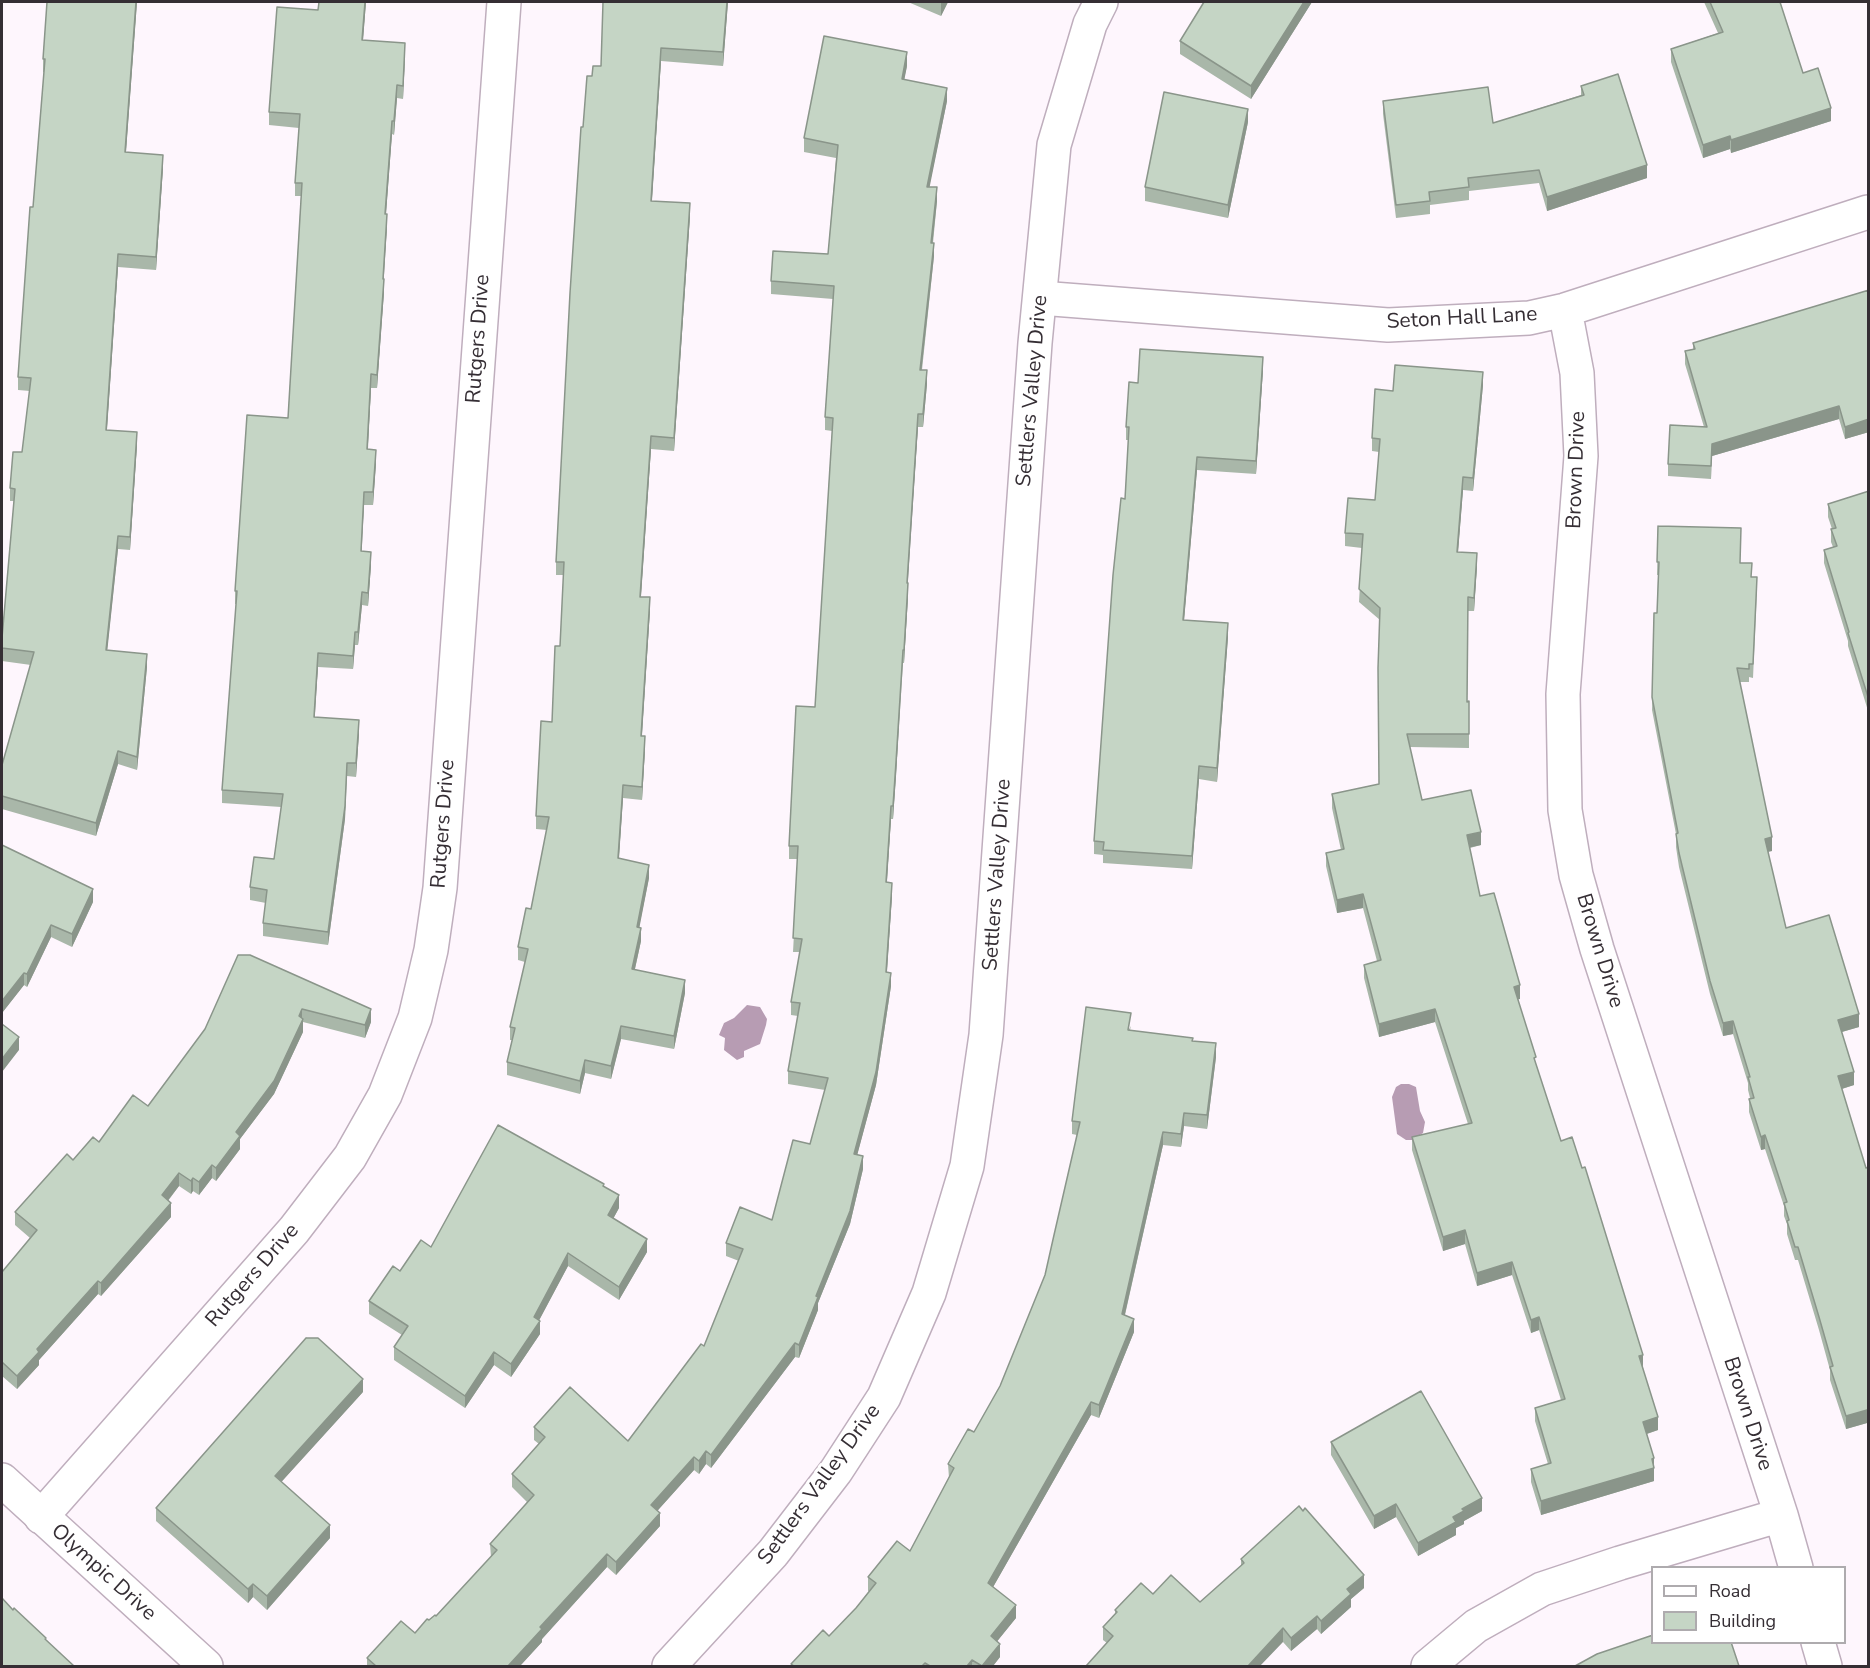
<!DOCTYPE html>
<html>
<head>
<meta charset="utf-8">
<style>
	body { margin:0 }
	#map { position:relative; width:1870px; height:1668px; overflow:hidden; background:#fef6fd; font-family:"Nunito Sans",sans-serif }
	canvas { display:block }
	.frame { position:absolute; inset:0; border:3px solid #352e34; pointer-events:none }
	.legend { position:absolute; left:1651px; top:1566px; width:195px; height:78px; box-sizing:border-box; background:#fff; border:2px solid #aeabae; margin:0; padding:8px 10px; list-style:none; font-size:18px; color:#352e34 }
	.legend li { display:flex; align-items:center; gap:12px; height:30px }
	.legend b { width:30px; border:2px solid #aeabae }
</style>
</head>
<body>
<div id="map">
<canvas width="1870" height="1668"></canvas>
<div class="frame"></div>
<ul class="legend">
<li><b style="height:8px;background:#fff"></b>Road</li>
<li><b style="height:16px;background:#c5d5c5"></b>Building</li>
</ul>
</div>
<script>
const ctx = document.querySelector('canvas').getContext('2d');
ctx.lineJoin = 'round';
function paint(path, color) { ctx.fillStyle = color; ctx.fill(path, 'evenodd'); }
const toPath = rows => new Path2D(rows.map(r => 'M' + r).join(''));
function strokePath(path, color, width, dash) { ctx.strokeStyle = color; ctx.lineWidth = width; ctx.lineCap = dash ? 'butt' : 'round'; ctx.setLineDash(dash || []); ctx.stroke(path); }
function write(font, color, halo, rows, align = 'center') {
  ctx.font = font + ' "Nunito Sans",sans-serif'; ctx.lineWidth = 6; ctx.setLineDash([]); ctx.textBaseline = 'middle'; ctx.strokeStyle = halo; ctx.fillStyle = color; for (const [text, x, y, turn = 0] of rows) {
    ctx.save(); ctx.translate(x, y); ctx.rotate((+turn || 0) * Math.PI / 180); ctx.textAlign = isNaN(turn) ? turn : align; if (halo) ctx.strokeText(text, 0, 0); ctx.fillText(text, 0, 0); ctx.restore();
  }
}
paint(toPath([
	[747,1005,760,1007,767,1019,766,1025,760,1044,744,1051,744,1057,737,1060,724,1050,725,1038,719,1035,724,1023,734,1018],
	[1401,1084,1409,1084,1416,1087,1420,1111,1425,1122,1423,1133,1412,1140,1406,1140,1397,1134,1392,1097,1396,1087]
]), '#b79cb3');
const minor = toPath([
	[1040,298,1388,325,1529,318,1565,310,1868,212],
	[1565,310,1577,373,1581,456,1563,694,1565,810,1576,875,1597,949,1781,1515,1796,1568],
	[41,1517,294,1230,350,1157,385,1095,415,1018,431,950,440,888,504,2],
	[1818,1642,1825,1666],
	[1428,1666,1476,1626,1542,1589,1620,1563,1781,1515]
]);
const tertiary = toPath([
	[2,1480,206,1666],
	[669,1666,773,1553,836,1471,884,1397,929,1293,967,1166,986,1035,1035,343,1054,145,1090,24,1101,2]
]);
strokePath(minor, '#bfaebd', 36);
strokePath(tertiary, '#bfaebd', 36);
strokePath(minor, '#fff', 33);
strokePath(tertiary, '#fff', 33);
paint(toPath([
	[47,2,137,2,126,152,163,168,156,270,118,267,107,430,137,445,130,550,118,549,107,650,147,667,137,770,118,764,96,836,2,809,2,765,31,665,2,661,2,638,14,501,10,501,10,488,22,452,30,391,18,390,18,377,33,207,44,72,43,72,43,59],
	[366,2,363,40,405,56,403,99,397,98,394,135,392,134,386,214,387,227,383,279,384,292,377,388,371,388,368,449,376,463,373,505,364,505,361,551,371,565,368,606,362,605,358,645,355,645,353,669,318,667,314,717,359,733,356,777,347,776,345,819,328,945,263,936,263,923,266,903,250,900,250,887,274,859,281,807,222,803,222,790,236,604,235,604,235,591,288,418,301,196,295,196,295,183,299,128,269,125,269,112,318,10],
	[728,2,723,66,661,61,652,201,690,216,674,451,651,449,641,597,650,610,642,736,645,749,642,800,623,798,619,859,649,878,639,927,641,941,635,969,685,993,674,1049,621,1039,611,1079,585,1073,580,1094,507,1075,507,1062,512,1040,510,1040,510,1027,525,962,518,960,518,947,531,909,547,830,536,829,536,816,552,722,560,646,564,575,556,575,556,562,583,127,592,76,601,66],
	[908,2,948,2,941,16],
	[1204,2,1312,2,1251,99,1180,54,1180,41],
	[1704,2,1780,2,1803,73,1831,121,1731,153,1730,149,1703,158,1671,62,1671,49,1718,33],
	[907,66,904,79,947,101,929,187,937,201,933,243,934,256,922,370,927,384,923,427,918,427,907,583,908,597,904,663,903,663,896,776,893,819,891,819,887,882,892,896,887,972,891,986,876,1085,857,1155,863,1169,850,1224,818,1303,818,1310,799,1358,795,1357,711,1468,706,1464,699,1474,694,1470,657,1511,660,1526,616,1575,607,1567,542,1639,542,1642,520,1666,367,1666,367,1658,415,1633,429,1620,436,1616,491,1557,490,1544,527,1502,512,1487,512,1474,539,1444,534,1440,534,1427,628,1441,704,1346,739,1261,726,1256,726,1243,772,1220,810,1144,825,1090,788,1084,788,1071,798,1016,791,1015,791,1002,800,952,793,952,798,859,789,859,789,846,815,707,832,431,825,430,825,417,833,299,771,294,771,281,828,254,836,158,804,152,804,138],
	[1581,86,1647,178,1547,211,1539,183,1469,191,1469,200,1430,205,1430,214,1396,218,1383,114,1383,101,1493,123,1581,95],
	[1248,122,1228,218,1145,201,1145,187],
	[1869,290,1869,432,1845,439,1839,419,1712,456,1711,479,1668,476,1668,464,1704,427,1685,364,1685,351,1693,349,1693,343],
	[1263,370,1256,474,1197,470,1184,620,1228,637,1217,782,1199,779,1192,869,1103,863,1103,855,1094,854,1094,841,1125,499,1129,440,1126,440,1126,427,1138,383],
	[1483,385,1473,491,1463,490,1458,552,1477,566,1474,611,1468,611,1467,702,1469,701,1469,748,1410,747,1422,800,1481,845,1470,848,1480,896,1520,999,1518,999,1536,1064,1561,1141,1643,1368,1658,1430,1647,1434,1654,1458,1654,1481,1541,1515,1531,1482,1531,1469,1548,1464,1535,1421,1535,1408,1561,1400,1539,1330,1531,1333,1512,1275,1477,1286,1465,1244,1443,1251,1412,1150,1412,1137,1468,1124,1435,1022,1379,1037,1364,978,1364,965,1377,961,1363,908,1337,913,1326,866,1326,853,1341,850,1332,808,1332,794,1379,784,1380,620,1359,602,1362,548,1345,546,1345,533,1375,500,1379,452,1372,451,1372,438,1393,391],
	[1869,491,1869,714,1848,646,1848,641,1824,563,1824,550,1833,547,1831,542,1831,529,1832,529,1828,517,1828,504],
	[1658,526,1741,563,1752,577,1757,590,1753,678,1749,677,1749,682,1740,682,1772,851,1768,852,1786,928,1859,1027,1842,1032,1854,1085,1842,1089,1866,1168,1869,1167,1869,1428,1867,1423,1846,1429,1830,1380,1830,1370,1819,1330,1798,1260,1795,1260,1787,1234,1787,1224,1784,1216,1784,1206,1765,1149,1761,1150,1749,1112,1749,1099,1750,1098,1748,1090,1748,1083,1733,1034,1723,1036,1710,994,1679,867,1676,847,1676,834,1652,710,1654,613,1657,613,1658,575,1657,575],
	[2,845,93,902,72,947,51,937,27,987,24,985,2,1013],
	[238,955,371,1022,365,1038,303,1022,303,1032,274,1094,240,1139,240,1149,216,1181,212,1178,199,1195,193,1191,191,1194,179,1186,168,1201,171,1217,101,1296,98,1294,39,1360,39,1365,17,1389,2,1376,2,1272,30,1238,15,1225,15,1212,73,1160,148,1106,205,1029],
	[1131,1026,1130,1030,1192,1041,1216,1057,1207,1129,1184,1126,1181,1147,1163,1145,1125,1315,1134,1332,1099,1418,1091,1415,993,1587,1016,1618,997,1641,1000,1657,993,1666,791,1666,791,1664,829,1636,856,1608,869,1591,868,1591,868,1577,910,1551,949,1478,948,1464,974,1432,1000,1386,1045,1275,1077,1135,1072,1134,1072,1121],
	[604,1187,619,1208,613,1219,647,1252,619,1300,568,1266,539,1320,540,1334,511,1377,494,1365,465,1408,394,1360,394,1347,402,1335,369,1314,369,1301,400,1271],
	[363,1392,281,1482,330,1538,267,1610,253,1597,248,1603,156,1521,156,1508],
	[1331,1442,1482,1511,1464,1521,1464,1524,1456,1528,1456,1535,1418,1556,1396,1517,1374,1529,1331,1455],
	[1241,1559,1364,1588,1351,1599,1351,1607,1321,1634,1317,1629,1291,1651,1283,1642,1107,1643,1103,1640,1103,1627,1115,1614,1115,1610,1153,1594,1200,1602,1241,1566]
]), '#a9b7a9');
paint(toPath([
	[136,2,137,2,125,165,125,152],
	[365,2,366,2,362,53,362,40],
	[727,2,728,2,723,66,723,52],
	[942,2,948,2,941,16,941,3],
	[1304,2,1312,2,1251,99,1251,86],
	[405,43,405,56,403,99,403,86],
	[661,48,661,61,651,214,651,201],
	[907,52,907,66,902,92,902,79],
	[397,85,397,98,394,135,394,121],
	[947,88,947,101,927,200,927,187],
	[1831,108,1831,121,1731,153,1731,140],
	[1248,109,1248,122,1228,218,1228,205],
	[392,121,392,134,385,227,385,214],
	[1730,136,1730,149,1703,158,1703,145],
	[163,155,163,168,156,270,156,257],
	[1647,165,1647,178,1547,211,1547,197],
	[937,187,937,201,931,256,931,243],
	[690,203,690,216,674,451,674,438],
	[387,214,387,227,383,292,383,279],
	[934,243,934,256,920,383,920,370],
	[118,254,118,267,106,443,106,430],
	[384,279,384,292,377,388,377,375],
	[1263,357,1263,370,1256,474,1256,461],
	[927,370,927,384,923,427,923,414],
	[1483,372,1483,385,1473,491,1473,478],
	[371,374,371,388,367,462,367,449],
	[1839,406,1839,419,1712,456,1711,479,1712,444],
	[918,414,918,427,907,596,907,583],
	[1869,419,1869,432,1845,439,1845,427],
	[137,432,137,445,130,550,130,537],
	[651,436,651,449,640,610,640,597],
	[376,450,376,463,373,505,373,492],
	[1197,457,1197,470,1183,633,1183,620],
	[1463,477,1463,490,1457,565,1457,552],
	[364,492,364,505,361,564,361,551],
	[118,536,118,549,106,663,106,650],
	[371,552,371,565,368,606,368,593],
	[1477,553,1477,566,1474,611,1474,598],
	[908,583,908,597,904,663,904,650],
	[362,592,362,605,358,645,358,632],
	[650,597,650,610,641,749,641,736],
	[1228,623,1228,637,1217,782,1217,768],
	[355,632,355,645,353,669,353,656],
	[903,650,896,776,893,819,893,806],
	[318,653,318,667,314,730,314,717],
	[147,654,147,667,137,770,137,757],
	[359,720,359,733,356,777,356,763],
	[645,736,645,749,642,800,642,787],
	[118,751,118,764,96,836,96,823],
	[347,763,345,819,328,945,328,932],
	[1199,766,1199,779,1192,869,1192,856],
	[623,785,623,798,618,871,618,858],
	[891,806,891,819,886,895,886,882],
	[1481,832,1481,845,1467,848,1467,835],
	[1772,837,1772,851,1765,852,1765,839],
	[649,865,649,878,637,940,637,927],
	[892,883,892,896,886,985,886,972],
	[93,889,93,902,72,947,72,934],
	[1363,894,1363,908,1337,913,1337,900],
	[51,925,51,937,27,987,27,974],
	[641,928,641,941,632,982,632,969],
	[24,973,24,985,2,1013,2,1001],
	[891,973,891,986,876,1085,854,1167,854,1154],
	[685,980,685,993,674,1049,674,1036],
	[1520,985,1520,999,1514,1000,1514,987],
	[302,1009,302,1022,303,1019,303,1032,274,1094,240,1139,240,1149,216,1181,216,1168,299,1016],
	[371,1009,371,1022,365,1038,365,1025],
	[1435,1009,1435,1022,1379,1037,1379,1024],
	[1859,1014,1859,1027,1838,1033,1838,1020],
	[1733,1021,1733,1034,1723,1036,1723,1023],
	[621,1026,621,1039,611,1079,611,1066],
	[19,1037,19,1050,2,1072,2,1059],
	[1216,1043,1216,1057,1207,1129,1207,1115],
	[585,1060,585,1073,580,1094,580,1081],
	[1854,1072,1854,1085,1838,1090,1838,1076],
	[1184,1113,1184,1126,1181,1147,1181,1134],
	[1163,1132,1163,1145,1122,1327,1122,1314],
	[1765,1135,1765,1149,1761,1150,1761,1137],
	[863,1156,863,1169,850,1224,818,1303,818,1310,799,1358,799,1345],
	[212,1165,212,1178,199,1195,199,1182],
	[179,1173,179,1186,162,1208,162,1195],
	[193,1178,193,1191,191,1194,191,1181],
	[619,1195,619,1208,608,1228,608,1215],
	[171,1203,171,1217,101,1296,101,1283],
	[1465,1230,1465,1244,1443,1251,1443,1237],
	[647,1239,647,1252,619,1300,619,1287],
	[568,1253,568,1266,534,1330,534,1317],
	[1512,1262,1512,1275,1477,1286,1477,1273],
	[98,1281,98,1294,39,1360,39,1365,17,1389,17,1376,37,1349],
	[1539,1317,1539,1330,1531,1333,1531,1320],
	[1134,1319,1134,1332,1099,1418,1099,1405],
	[540,1321,540,1334,511,1377,511,1364],
	[795,1343,795,1357,711,1468,711,1455],
	[494,1352,494,1365,465,1408,465,1396],
	[1643,1355,1643,1368,1639,1356],
	[363,1379,363,1392,275,1489,275,1476],
	[1091,1402,1091,1415,988,1596,988,1583],
	[1867,1410,1867,1423,1846,1429,1846,1416],
	[1658,1417,1658,1430,1643,1435,1643,1422],
	[706,1451,706,1464,699,1474,699,1461],
	[694,1457,694,1470,651,1518,651,1505],
	[1654,1458,1654,1481,1541,1515,1541,1501],
	[1482,1498,1482,1511,1464,1521,1464,1524,1456,1528,1456,1535,1418,1556,1418,1543,1462,1509],
	[1396,1504,1396,1517,1374,1529,1374,1516],
	[660,1513,660,1526,616,1575,616,1562],
	[330,1525,330,1538,267,1610,267,1596],
	[607,1554,607,1567,542,1639,542,1642,520,1666,508,1666,540,1627],
	[1364,1575,1364,1588,1351,1599,1351,1607,1321,1634,1321,1621,1347,1589],
	[253,1584,253,1597,248,1603,248,1589],
	[1016,1605,1016,1618,991,1649,991,1636],
	[1317,1616,1317,1629,1291,1651,1291,1638],
	[1283,1628,1283,1642,1260,1666,1248,1666],
	[1000,1644,1000,1657,993,1666,982,1666],
	[972,1660,972,1666,967,1666]
]), '#8a958a');
const building = toPath([
	[47,2,136,2,125,152,163,155,156,257,118,254,106,430,137,432,130,537,118,536,106,650,147,654,137,757,118,751,96,823,2,796,2,765,34,652,2,648,2,638,15,489,10,488,13,452,22,452,31,378,18,377,30,207,33,207,45,59,43,59,47,2],
	[319,2,365,2,362,40,405,43,403,86,397,85,394,121,392,121,385,214,387,214,383,279,384,279,377,375,371,374,367,449,376,450,373,492,364,492,361,551,371,552,368,593,362,592,358,632,355,632,353,656,318,653,314,717,359,720,356,763,347,763,345,806,328,932,263,923,267,890,250,887,254,857,274,859,283,794,222,790,237,591,235,591,247,415,288,418,302,183,295,183,300,114,269,112,277,7,318,10,319,2],
	[603,2,727,2,723,52,661,48,651,201,690,203,674,438,651,436,640,597,650,597,641,736,645,736,642,787,623,785,618,858,649,865,637,927,641,928,632,969,685,980,674,1036,621,1026,611,1066,585,1060,580,1081,507,1062,515,1028,510,1027,528,949,518,947,526,908,531,909,549,817,536,816,541,721,552,722,555,646,560,646,564,562,556,562,570,293,581,127,583,127,587,76,592,76,593,66,601,66,603,2],
	[1204,2,1304,2,1251,86,1180,41,1204,2],
	[1710,2,1780,2,1803,73,1818,68,1831,108,1731,140,1730,136,1703,145,1671,49,1723,32,1710,2],
	[824,36,907,52,902,79,947,88,927,187,937,187,931,243,934,243,920,370,927,370,923,414,918,414,907,583,908,583,904,650,903,650,896,762,893,806,891,806,886,882,892,883,886,972,891,973,876,1072,854,1154,863,1156,850,1211,816,1296,818,1297,799,1345,795,1343,711,1455,706,1451,699,1461,694,1457,651,1505,660,1513,616,1562,607,1554,540,1627,542,1629,508,1666,376,1666,367,1658,401,1621,415,1633,427,1619,429,1620,435,1615,436,1616,497,1550,490,1544,534,1495,512,1474,545,1437,534,1427,570,1387,628,1441,701,1344,704,1346,743,1249,726,1243,740,1207,772,1220,793,1140,810,1144,828,1078,788,1071,800,1003,791,1002,802,939,793,938,798,846,789,846,796,706,815,707,833,418,825,417,834,286,771,281,773,251,828,254,838,145,804,138,824,36],
	[1618,74,1647,165,1547,197,1539,170,1468,178,1469,187,1429,192,1430,201,1396,205,1383,101,1488,87,1493,123,1584,95,1581,86,1618,74],
	[1164,92,1248,109,1228,205,1145,187,1164,92],
	[1869,290,1869,419,1845,427,1839,406,1712,444,1711,466,1668,464,1670,425,1707,427,1685,351,1695,349,1693,343,1869,290],
	[1140,349,1263,357,1256,461,1197,457,1183,620,1228,623,1217,768,1199,766,1192,856,1103,850,1104,842,1094,841,1113,575,1121,498,1125,499,1129,427,1126,427,1129,382,1138,383,1140,349],
	[1395,365,1483,372,1473,478,1463,477,1457,552,1477,553,1474,598,1468,597,1467,702,1469,701,1469,734,1407,734,1422,800,1471,790,1481,832,1467,835,1480,896,1494,893,1520,985,1514,987,1536,1057,1534,1058,1561,1141,1572,1137,1582,1168,1585,1167,1643,1355,1639,1356,1658,1417,1643,1422,1654,1458,1652,1459,1654,1468,1541,1501,1531,1469,1551,1463,1535,1408,1565,1399,1539,1317,1531,1320,1512,1262,1477,1273,1465,1230,1443,1237,1412,1137,1472,1123,1435,1009,1379,1024,1364,965,1381,960,1363,894,1337,900,1326,853,1344,849,1332,794,1379,784,1378,668,1380,608,1359,589,1363,534,1345,533,1348,498,1375,500,1380,439,1372,438,1375,389,1393,391,1395,365],
	[1869,491,1869,700,1848,633,1849,632,1824,550,1837,546,1831,529,1836,528,1828,504,1869,491],
	[1658,526,1741,528,1740,563,1752,563,1751,577,1757,577,1753,664,1749,664,1749,669,1737,668,1772,837,1765,839,1786,928,1829,915,1859,1014,1838,1020,1854,1072,1838,1076,1866,1168,1869,1167,1869,1414,1867,1410,1846,1416,1830,1367,1833,1366,1819,1317,1798,1247,1795,1247,1787,1221,1789,1220,1784,1203,1787,1202,1765,1135,1761,1137,1749,1099,1754,1098,1748,1077,1750,1077,1733,1021,1723,1023,1710,981,1679,853,1676,834,1678,833,1652,697,1654,613,1657,613,1659,562,1657,562,1658,526],
	[2,845,93,889,72,934,51,925,27,974,24,973,2,1001,2,845],
	[238,955,250,955,371,1009,365,1025,302,1009,299,1016,303,1019,274,1081,236,1132,240,1136,216,1168,212,1165,199,1182,193,1178,191,1181,179,1173,162,1195,171,1203,101,1283,98,1281,37,1349,39,1352,17,1376,2,1362,2,1272,37,1230,15,1212,67,1154,73,1160,93,1137,99,1142,133,1095,148,1106,205,1029,238,955],
	[1086,1007,1131,1013,1128,1030,1193,1038,1192,1041,1216,1043,1207,1115,1184,1113,1181,1134,1163,1132,1122,1314,1134,1319,1099,1405,1091,1402,988,1583,1016,1605,991,1636,1000,1644,982,1666,972,1660,967,1666,930,1666,925,1663,922,1666,794,1666,791,1664,823,1630,829,1636,856,1608,876,1583,868,1577,897,1541,910,1551,954,1468,948,1464,968,1429,974,1432,1000,1386,1045,1275,1054,1235,1080,1122,1072,1121,1086,1007],
	[2,1024,19,1037,2,1059,2,1024],
	[498,1125,604,1184,603,1186,619,1195,608,1215,647,1239,619,1287,568,1253,534,1317,540,1321,511,1364,494,1352,465,1396,394,1347,408,1326,369,1301,393,1266,400,1271,421,1240,431,1247,498,1125],
	[306,1338,318,1338,363,1379,275,1476,330,1525,267,1596,253,1584,248,1589,156,1508,306,1338],
	[1421,1391,1482,1498,1462,1509,1464,1511,1453,1517,1456,1522,1418,1543,1396,1504,1374,1516,1331,1442,1421,1391],
	[1299,1506,1303,1511,1305,1508,1364,1575,1347,1589,1351,1594,1321,1621,1317,1616,1291,1638,1283,1628,1248,1666,1086,1666,1113,1636,1103,1627,1117,1612,1115,1610,1141,1583,1153,1594,1171,1575,1200,1602,1244,1563,1241,1559,1299,1506],
	[2,1598,13,1610,14,1608,46,1638,45,1639,74,1666,2,1666,2,1598],
	[1653,1635,1653,1642,1731,1642,1739,1666,1575,1666,1597,1654,1653,1635]
]);
paint(building, '#c5d5c5');
strokePath(building, '#8a958a', 1.5);
write('21px', '#352e34', '#fff', [
	["Seton Hall Lane",1462,319,-3],
	["Rutgers Drive",479,339,-86],
	["Settlers Valley Drive",1033,391,-85],
	["Brown Drive",1577,470,-88],
	["Rutgers Drive",444,824,-86],
	["Settlers Valley Drive",998,875,-86],
	["Brown Drive",1599,951,73],
	["Rutgers Drive",253,1276,-49],
	["Brown Drive",1747,1414,72],
	["Settlers Valley Drive",820,1485,-54],
	["Olympic Drive",103,1573,42]
]);
</script>
</body>
</html>
